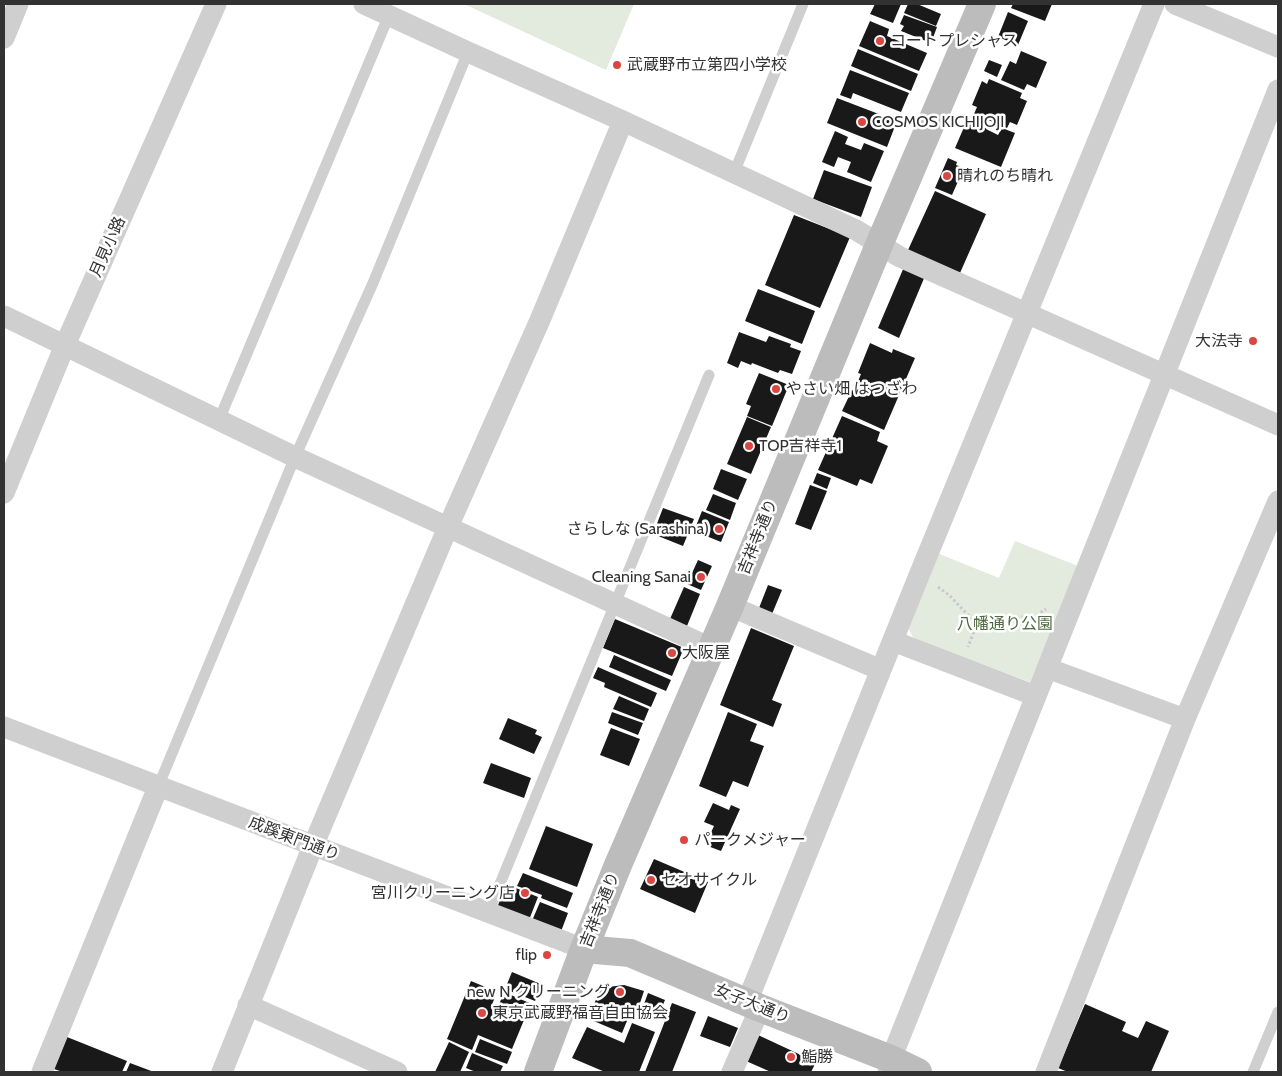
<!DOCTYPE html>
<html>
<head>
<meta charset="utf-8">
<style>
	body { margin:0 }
	#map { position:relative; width:1282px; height:1076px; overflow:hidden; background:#fff; font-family:Cabin,sans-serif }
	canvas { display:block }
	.frame { position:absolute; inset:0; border:5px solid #323232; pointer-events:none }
</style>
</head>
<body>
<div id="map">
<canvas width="1282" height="1076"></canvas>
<div class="frame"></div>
</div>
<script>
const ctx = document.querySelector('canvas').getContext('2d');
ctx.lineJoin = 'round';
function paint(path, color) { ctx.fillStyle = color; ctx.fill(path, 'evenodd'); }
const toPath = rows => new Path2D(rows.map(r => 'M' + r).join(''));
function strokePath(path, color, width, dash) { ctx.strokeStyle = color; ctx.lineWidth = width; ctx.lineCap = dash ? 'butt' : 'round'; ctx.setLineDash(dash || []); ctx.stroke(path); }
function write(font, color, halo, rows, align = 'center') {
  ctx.font = font + ' Cabin,"Noto Sans JP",sans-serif'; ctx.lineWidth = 5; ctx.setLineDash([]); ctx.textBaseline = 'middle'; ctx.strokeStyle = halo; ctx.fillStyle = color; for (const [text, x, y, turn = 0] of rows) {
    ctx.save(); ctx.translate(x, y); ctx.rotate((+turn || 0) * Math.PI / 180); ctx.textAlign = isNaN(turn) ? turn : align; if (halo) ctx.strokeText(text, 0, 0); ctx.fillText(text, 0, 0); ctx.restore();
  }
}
paint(toPath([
	[464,4,634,4,606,70],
	[1015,541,1078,566,1030,682,914,639,907,626,937,553,999,578]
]), '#e3eade');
paint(toPath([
	[875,4,901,4,893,23,870,14],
	[908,4,917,4,941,14,936,26,904,13],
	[1013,4,1052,4,1045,21,1011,8],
	[1008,12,1028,21,1018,45,998,37],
	[904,15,937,27,931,43,901,31,904,26,900,24],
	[870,21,889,29,887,36,927,53,919,71,859,46],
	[858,49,918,74,911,91,851,66],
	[1021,51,1047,62,1036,88,1027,84,1024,90,1001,80,1010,61,1016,64],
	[989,60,1002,65,997,77,984,71],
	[850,70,909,93,901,112,853,93,851,99,840,95],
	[989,79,1022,93,1020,98,1027,101,1017,125,1010,122,1007,128,974,114,977,107,972,105,982,81,987,84],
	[837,98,897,121,887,147,827,123],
	[968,118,987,125,986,129,998,135,1002,128,1015,133,1001,167,955,148],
	[835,131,848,137,845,144,861,150,864,143,884,151,871,182,847,172,851,162,838,157,834,167,822,162],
	[948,158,957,162,956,165,964,168,952,195,935,188],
	[824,170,872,187,861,217,813,199],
	[935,191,986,214,960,273,908,250],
	[794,215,850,237,820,308,765,285],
	[904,267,925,276,899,338,878,328],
	[758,289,815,311,802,344,745,321],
	[739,332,766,342,769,336,791,344,790,347,801,351,792,374,780,370,778,373,752,363,751,365,741,361,738,368,727,363],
	[870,343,892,353,893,349,915,358,884,430,842,411,852,390,854,391,861,374,858,373],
	[759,373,789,385,772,426,747,416,751,406,746,404],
	[842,416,880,432,877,441,888,446,872,484,860,479,857,486,818,470],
	[747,417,771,427,751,474,727,464],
	[721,469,747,479,738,500,713,489],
	[817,473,831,478,827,489,813,483],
	[810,485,827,491,811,530,795,524],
	[713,494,736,503,730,520,706,510],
	[663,508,694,519,683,546,653,534],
	[702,511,729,522,721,542,694,531],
	[698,560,712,566,701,590,687,584],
	[768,585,782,590,772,614,759,608],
	[684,587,700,594,687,626,670,619],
	[615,619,684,648,672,676,603,648],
	[751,628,794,646,772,700,782,704,773,727,720,705],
	[614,655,671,680,666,691,609,667],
	[598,667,657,693,651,707,604,687,605,683,593,678],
	[619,696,649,709,644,721,613,709],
	[612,712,643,723,638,735,608,723],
	[728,712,757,724,750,741,764,746,748,787,733,781,726,797,699,786],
	[508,718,537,730,535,734,542,737,534,754,499,739],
	[611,728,640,739,629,766,600,755],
	[491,763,531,778,524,798,483,783],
	[713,803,729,810,731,805,740,809,721,851,705,845,714,826,704,822],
	[546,826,593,844,577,887,529,869],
	[654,859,708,882,695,913,640,889],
	[523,873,573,893,567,908,541,898,542,895,517,886],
	[506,884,538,897,529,920,497,908],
	[540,902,568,913,560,934,531,923],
	[512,972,543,985,535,1001,505,989],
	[471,981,497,992,491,1007,524,1020,512,1049,478,1035,472,1050,447,1039],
	[624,985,644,991,635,1018,629,1016,622,1033,589,1019,600,988],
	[504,992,534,1005,528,1019,498,1007],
	[648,993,665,1000,656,1021,640,1015],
	[672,1003,696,1012,672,1072,645,1072],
	[1085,1004,1126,1022,1122,1031,1138,1038,1146,1021,1169,1031,1151,1072,1068,1072,1058,1068],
	[708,1016,738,1028,730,1047,700,1036],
	[632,1023,655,1032,639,1072,605,1072,572,1058,587,1027,624,1043],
	[758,1035,816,1062,811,1072,771,1072,746,1061],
	[67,1037,127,1061,122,1072,63,1072,54,1069],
	[480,1039,512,1052,507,1064,475,1052],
	[449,1042,469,1052,460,1072,435,1072],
	[472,1053,503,1066,500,1072,476,1072,466,1068],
	[130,1063,154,1072,126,1072]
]), '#191919');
strokePath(toPath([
	[938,587,949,595,972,619,974,631,968,647],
	[974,631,1000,623,1011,618,1036,616,1046,609]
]), '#c9c9c9', 3, [2.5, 2.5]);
strokePath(toPath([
	[734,173,803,4],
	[219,420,389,15],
	[158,787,295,457,373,283,468,52],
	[488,913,709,375],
	[1253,1072,1278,1012]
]), '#cfcfcf', 11);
strokePath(toPath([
	[364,4,468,52,623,121,856,230,900,257,1278,425],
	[1175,4,1278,47],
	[4,38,18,4],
	[4,316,295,457,711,648],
	[4,493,65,345,216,4],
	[730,606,881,670],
	[893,641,1036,696],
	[1047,668,1185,719],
	[4,727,584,949],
	[747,1002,920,573,1154,4],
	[248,1005,397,1072],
	[42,1072,158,787],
	[222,1072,313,846,448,527,540,320,623,121],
	[732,1072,760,1008],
	[888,1072,891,1059,1278,90],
	[1046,1072,1185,719,1278,501]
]), '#cfcfcf', 21);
strokePath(toPath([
	[584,949,630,953,760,1008,891,1059,918,1072],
	[538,1072,584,949,618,865,730,606,879,245,982,4]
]), '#bcbcbc', 28);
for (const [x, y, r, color] of [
	[880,41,5,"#da4742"],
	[617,65,5,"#da4742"],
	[862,122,5,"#da4742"],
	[947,176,5,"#da4742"],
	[1253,341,5,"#da4742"],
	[776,389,5,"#da4742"],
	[749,446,5,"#da4742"],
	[719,529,5,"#da4742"],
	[701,577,5,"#da4742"],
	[672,653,5,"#da4742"],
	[684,840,5,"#da4742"],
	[651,880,5,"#da4742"],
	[525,893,5,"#da4742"],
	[547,955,5,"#da4742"],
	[620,992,5,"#da4742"],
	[482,1013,5,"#da4742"],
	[791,1057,5,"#da4742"]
]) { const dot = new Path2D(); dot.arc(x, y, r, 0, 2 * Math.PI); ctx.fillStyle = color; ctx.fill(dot); strokePath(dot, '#fff', 2); }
write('16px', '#323232', '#fff', [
	["コートプレシャス",890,41],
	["武蔵野市立第四小学校",627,65],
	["COSMOS KICHIJOJI",872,122],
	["晴れのち晴れ",957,176],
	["大法寺",1243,341,"right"],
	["やさい畑 はつざわ",786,389],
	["TOP吉祥寺1",759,446],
	["さらしな (Sarashina)",709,529,"right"],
	["Cleaning Sanai",691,577,"right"],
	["大阪屋",682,653],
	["パークメジャー",694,840],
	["セオサイクル",661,880],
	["宮川クリーニング店",515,893,"right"],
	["flip",537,955,"right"],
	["new N クリーニング",610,992,"right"],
	["東京武蔵野福音自由協会",492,1013],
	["鮨勝",801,1057]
], 'left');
write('16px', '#323232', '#fff', [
	["月見小路",108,247,-66],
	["吉祥寺通り",758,537,-68],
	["成蹊東門通り",294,839,21],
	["吉祥寺通り",600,910,-68],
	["女子大通り",752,1004,22]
]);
write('16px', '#506b41', '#fff', [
	["八幡通り公園",1005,624]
]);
</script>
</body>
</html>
